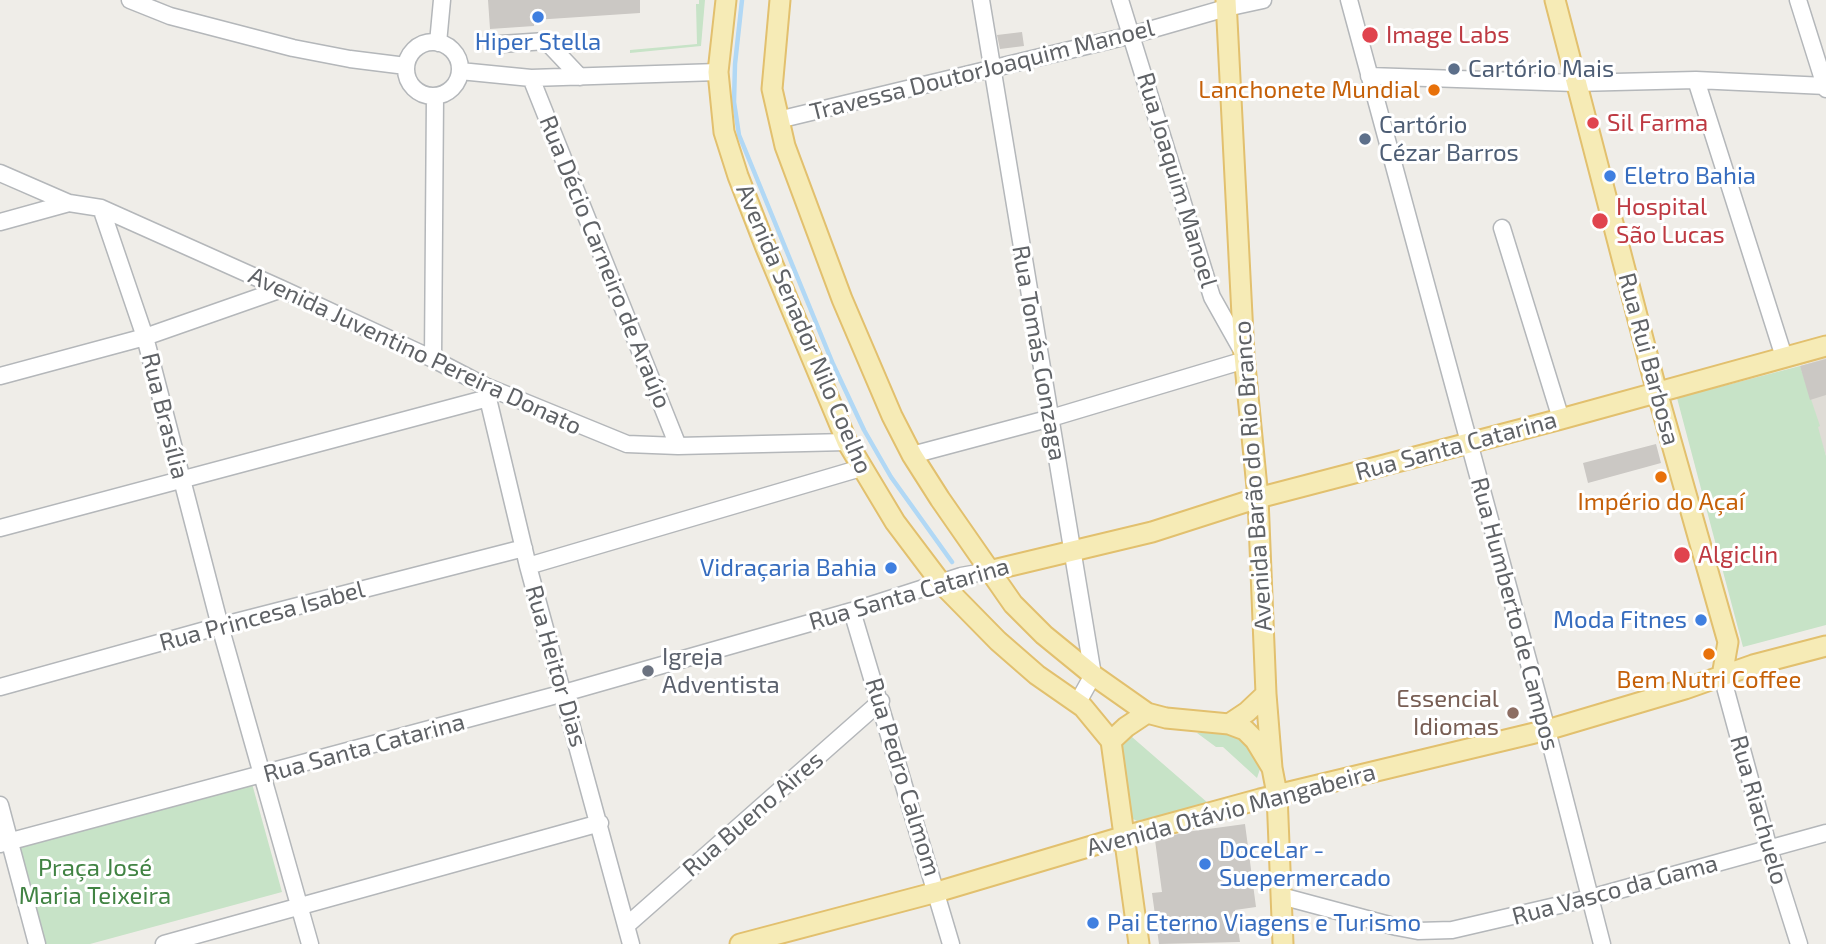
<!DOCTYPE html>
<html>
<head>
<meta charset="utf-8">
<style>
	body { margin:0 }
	canvas { display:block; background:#efede8 }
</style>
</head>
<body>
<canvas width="1826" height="944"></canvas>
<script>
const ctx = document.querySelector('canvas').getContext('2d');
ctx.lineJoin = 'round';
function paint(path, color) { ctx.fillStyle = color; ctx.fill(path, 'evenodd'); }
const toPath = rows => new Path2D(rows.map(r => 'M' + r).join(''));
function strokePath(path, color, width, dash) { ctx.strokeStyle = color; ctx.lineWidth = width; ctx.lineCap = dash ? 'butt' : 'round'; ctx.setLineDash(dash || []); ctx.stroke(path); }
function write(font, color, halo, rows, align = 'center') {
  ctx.font = font + ' "Exo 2",sans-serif'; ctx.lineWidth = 6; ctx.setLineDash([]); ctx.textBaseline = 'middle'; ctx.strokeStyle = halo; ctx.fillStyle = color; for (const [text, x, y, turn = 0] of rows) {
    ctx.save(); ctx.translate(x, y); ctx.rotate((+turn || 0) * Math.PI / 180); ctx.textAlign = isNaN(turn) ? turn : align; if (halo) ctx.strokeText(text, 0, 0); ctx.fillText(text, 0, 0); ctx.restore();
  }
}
paint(toPath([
	[1826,358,1826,456,1817,427,1819,425,1800,366]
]), '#dfdcd6');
paint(toPath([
	[699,0,705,0,701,46,630,53,630,50,697,44,696,4,699,4],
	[1800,366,1820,426,1818,427,1826,456,1826,625,1743,647,1677,398],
	[1235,728,1260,753,1260,769,1257,778,1223,747,1216,747,1197,733],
	[1132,737,1208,803,1137,821,1131,818,1118,746],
	[251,780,282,892,90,944,43,944,15,843]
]), '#c7e3c7');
strokePath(toPath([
	[742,0,735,64,734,102,739,135,833,364,864,430,891,477,952,562]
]), '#b1d8f5', 4.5);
paint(toPath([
	[488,0,640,0,640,13,534,20,534,26,490,29],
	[1022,32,1024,46,1000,49,997,35],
	[1826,359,1826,395,1810,400,1800,366],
	[1656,444,1661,463,1588,483,1583,463],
	[1245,824,1256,907,1235,910,1240,942,1159,944,1152,893,1162,892,1155,840,1186,832]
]), '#cbc8c4');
const minor = toPath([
	[130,0,170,16,293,48,350,59,406,66],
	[981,0,1093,675,1078,702],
	[1120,0,1212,297,1244,354],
	[1349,0,1547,730,1602,944],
	[1798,0,1826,89],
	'406 69a27 27 0 1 1 54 0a27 27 0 1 1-54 0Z',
	[438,43,442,0],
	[501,44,546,41,580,77],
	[460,71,531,78,718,72],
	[1369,76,1575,83,1696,80,1826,86],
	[531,78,678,446],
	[1696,80,1784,357],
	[778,120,1132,35,1226,8,1263,0],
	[0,173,69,203,101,208,282,289,433,359,485,386,627,444,678,446,847,442],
	[101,208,145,337,220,626,310,944],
	[0,222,69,203],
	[1502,228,1561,419],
	[433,359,435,96],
	[0,376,145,337,282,289],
	[485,386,528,566,631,944],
	[912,455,1051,418,1245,360],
	[0,528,488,398],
	[528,566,861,468],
	[852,611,951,944],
	[1722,676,1769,849,1799,944],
	[0,687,220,626,524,548],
	[0,805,37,944],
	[0,844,564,693,852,611,961,576,989,571],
	[1281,896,1397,927,1418,931,1452,930,1590,898,1826,833],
	[626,926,881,701],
	[164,944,600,823]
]);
const major = toPath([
	[726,0,718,72,724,132,738,176,766,248,847,442,895,522,941,583,998,641,1037,675,1083,707,1111,741,1139,944],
	[780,0,772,89,785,146,842,299,892,416,912,455,940,499,1013,604,1044,635,1093,675,1147,713,1166,718,1229,724,1245,730,1255,740,1272,768],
	[1226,0,1244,355,1258,498,1266,694,1272,768,1277,794,1283,944],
	[1555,0,1654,381,1728,642,1722,676],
	[989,571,1152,532,1258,498,1561,419,1826,346],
	[1229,724,1247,712,1266,694],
	[1111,741,1126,727,1147,713],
	[740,944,937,892,1125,836,1260,799,1547,730,1685,689,1753,665,1826,646]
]);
strokePath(minor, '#b4b7ba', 19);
strokePath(major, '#e2c06e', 23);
strokePath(minor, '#fff', 16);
strokePath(major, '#f6ebb6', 19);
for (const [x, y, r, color] of [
	[538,17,7,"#3f7fe0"],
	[1370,35,9,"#e0444e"],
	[1454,69,7,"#5c6f8a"],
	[1434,90,7,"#e8710a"],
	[1593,123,7,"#e0444e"],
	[1365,139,7,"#5c6f8a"],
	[1610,176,7,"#3f7fe0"],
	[1600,221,9,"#e0444e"],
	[1661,477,7,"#e8710a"],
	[1682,555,9,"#e0444e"],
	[891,568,7,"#3f7fe0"],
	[1701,620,7,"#3f7fe0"],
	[1709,654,7,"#e8710a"],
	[648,671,7,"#6b7280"],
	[1513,713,7,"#8d6e63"],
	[1205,864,7,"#3f7fe0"],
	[1093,923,7,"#3f7fe0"]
]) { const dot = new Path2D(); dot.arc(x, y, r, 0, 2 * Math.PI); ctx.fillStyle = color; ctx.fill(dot); strokePath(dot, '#fff', 2.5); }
write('24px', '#be3a42', '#fff', [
	["Image Labs",1386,35],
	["Sil Farma",1607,123],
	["Hospital",1616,207],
	["São Lucas",1616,235],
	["Algiclin",1698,555]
], 'left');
write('24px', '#366cbe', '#fff', [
	["Hiper Stella",538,42,"center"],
	["Eletro Bahia",1624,176],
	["Vidraçaria Bahia",877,568,"right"],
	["Moda Fitnes",1687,620,"right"],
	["DoceLar -",1219,850],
	["Suepermercado",1219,878],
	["Pai Eterno Viagens e Turismo",1107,923]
], 'left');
write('24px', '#4e5e75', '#fff', [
	["Cartório Mais",1468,69],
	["Cartório",1379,125],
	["Cézar Barros",1379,153]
], 'left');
write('24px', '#5f6266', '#fff', [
	["Travessa DoutorJoaquim Manoel",982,70,-14],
	["Rua Joaquim Manoel",1177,180,73],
	["Rua Décio Carneiro de Araújo",605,262,68],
	["Avenida Senador Nilo Coelho",804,329,67],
	["Avenida Juventino Pereira Donato",415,351,25],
	["Rua Tomás Gonzaga",1039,353,80],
	["Rua Rui Barbosa",1649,359,75],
	["Rua Brasília",165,416,76],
	["Rua Santa Catarina",1456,446,-15],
	["Avenida Barão do Rio Branco",1253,476,-94],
	["Rua Santa Catarina",909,594,-16],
	["Rua Humberto de Campos",1515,614,75],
	["Rua Princesa Isabel",262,616,-15],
	["Rua Heitor Dias",556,666,74],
	["Rua Santa Catarina",364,748,-15],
	["Rua Pedro Calmom",903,777,73],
	["Avenida Otávio Mangabeira",1231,810,-15],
	["Rua Riachuelo",1759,810,74],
	["Rua Bueno Aires",753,814,-41],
	["Rua Vasco da Gama",1615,890,-15]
]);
write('24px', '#c56008', '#fff', [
	["Lanchonete Mundial",1420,90,"right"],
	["Império do Açaí",1661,502],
	["Bem Nutri Coffee",1709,680]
]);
write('24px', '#5b616d', '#fff', [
	["Igreja",662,657],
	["Adventista",662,685]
], 'left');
write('24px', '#785e54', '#fff', [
	["Essencial",1499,699],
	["Idiomas",1499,727]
], 'right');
write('24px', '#418343', '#fff', [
	["Praça José",95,868],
	["Maria Teixeira",95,896]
]);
</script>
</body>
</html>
